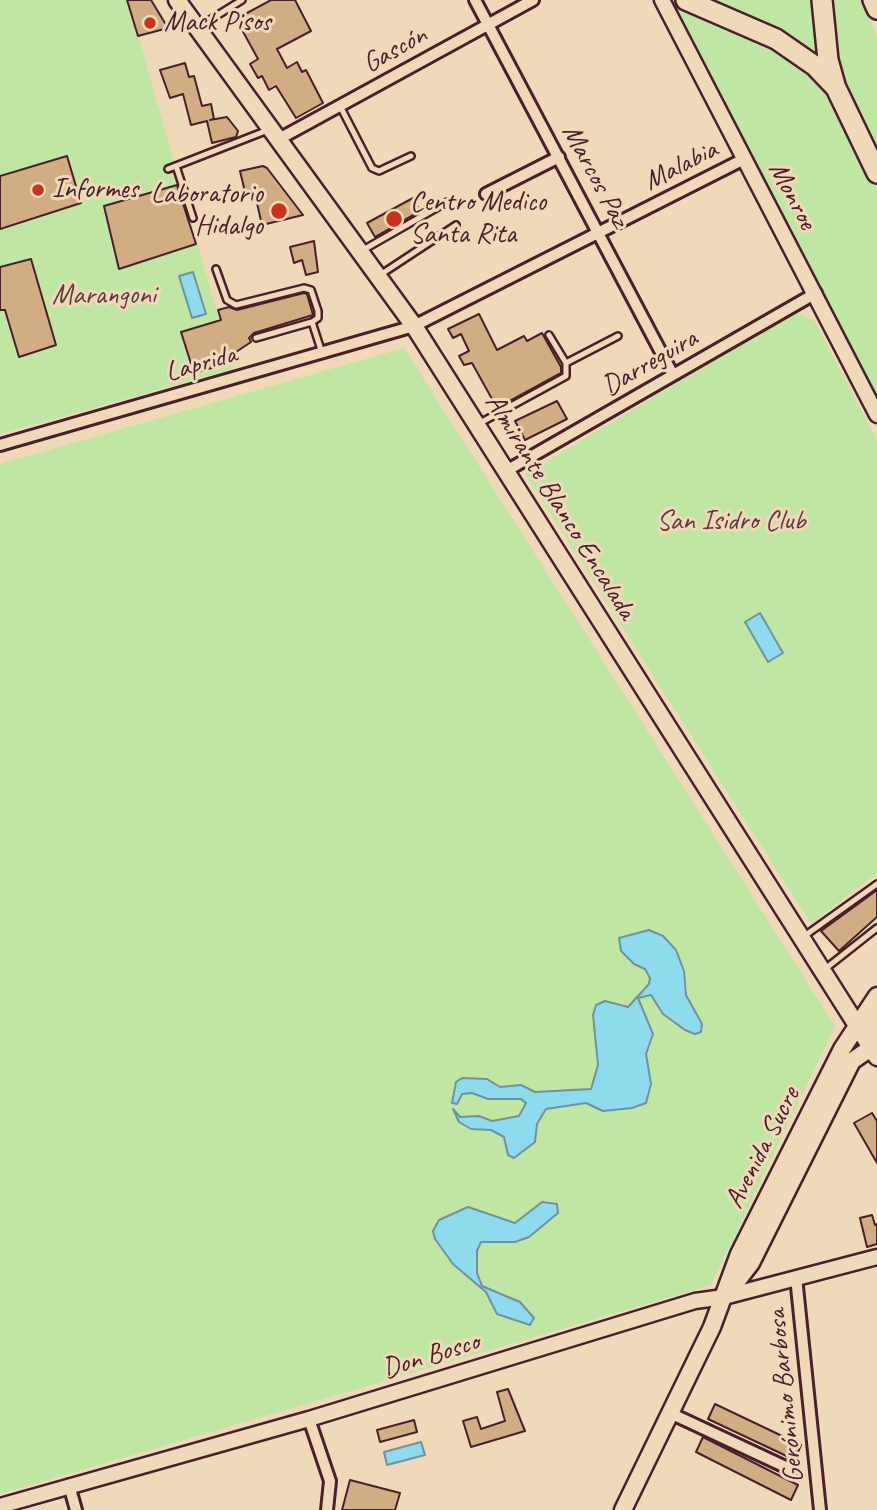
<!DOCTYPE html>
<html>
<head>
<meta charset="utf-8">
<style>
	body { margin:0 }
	canvas { display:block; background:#f0d9b8 }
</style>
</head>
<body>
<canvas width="877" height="1510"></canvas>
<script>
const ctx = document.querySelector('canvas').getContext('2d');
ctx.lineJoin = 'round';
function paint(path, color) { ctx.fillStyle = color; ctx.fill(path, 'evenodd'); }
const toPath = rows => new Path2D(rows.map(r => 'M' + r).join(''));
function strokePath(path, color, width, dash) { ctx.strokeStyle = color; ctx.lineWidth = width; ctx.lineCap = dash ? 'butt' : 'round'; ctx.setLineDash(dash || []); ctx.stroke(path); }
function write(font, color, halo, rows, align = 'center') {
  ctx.font = font + ' Caveat,sans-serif'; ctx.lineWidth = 6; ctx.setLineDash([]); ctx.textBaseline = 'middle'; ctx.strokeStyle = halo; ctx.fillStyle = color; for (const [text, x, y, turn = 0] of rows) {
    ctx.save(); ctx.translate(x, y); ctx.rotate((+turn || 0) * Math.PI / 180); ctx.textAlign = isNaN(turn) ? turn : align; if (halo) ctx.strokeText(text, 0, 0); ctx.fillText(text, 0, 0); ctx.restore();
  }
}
paint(toPath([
	[0,0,128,0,233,369,0,434],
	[668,0,674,0,683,7,764,40,814,75,831,98,877,190,877,400],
	[701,0,818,0,822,63,760,20],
	[826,0,861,0,877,36,877,154,835,69],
	[794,313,814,320,877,440,877,873,811,924,525,474],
	[404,348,835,1026,711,1285,0,1494,0,464]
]), '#bfe7a3');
const water = toPath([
	[193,272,206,314,192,318,179,276,193,272],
	[760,613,783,653,768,662,745,622,760,613],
	[649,930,663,936,676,950,684,971,686,995,702,1024,701,1032,695,1034,685,1030,663,1014,651,995,638,998,653,1034,646,1054,651,1084,646,1103,632,1108,603,1111,586,1103,546,1109,537,1124,535,1142,514,1158,508,1155,504,1137,491,1130,471,1129,459,1122,453,1109,460,1117,479,1116,492,1121,519,1116,526,1103,521,1099,488,1099,472,1093,462,1094,457,1104,452,1103,456,1082,462,1078,487,1079,500,1087,521,1085,535,1092,591,1089,598,1065,593,1015,596,1005,605,1001,628,1007,649,984,650,978,645,969,634,964,621,951,619,938,649,930],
	[542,1202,557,1204,558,1213,529,1237,515,1242,481,1242,477,1251,477,1273,482,1286,520,1302,534,1318,530,1325,497,1314,486,1292,453,1264,435,1239,433,1231,439,1220,468,1207,515,1223,542,1202],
	[421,1442,425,1455,387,1465,384,1452,421,1442]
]);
paint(water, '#8ddbec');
strokePath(water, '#72909f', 2);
const building = toPath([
	[127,0,151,0,168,28,138,36,127,0],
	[271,0,295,0,311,31,277,49,287,68,297,62,302,72,306,70,323,103,296,118,276,86,269,90,262,76,258,78,250,64,258,59,236,19,271,0],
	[185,63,189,77,194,76,202,106,211,104,214,119,210,120,227,117,238,131,236,137,212,143,207,121,191,125,183,94,170,98,160,70,185,63],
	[67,156,81,203,0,229,0,176,67,156],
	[263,166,267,168,303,215,262,225,254,190,245,192,240,171,263,166],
	[177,185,196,244,119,269,104,206,177,185],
	[413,198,420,211,375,237,367,223,413,198],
	[314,241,318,272,306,275,302,260,294,263,290,247,314,241],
	[31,259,56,345,19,357,5,310,0,310,0,267,31,259],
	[304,293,307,294,313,315,254,333,249,338,251,342,233,354,234,357,228,359,229,363,194,373,181,332,221,320,218,310,229,307,237,310,304,293],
	[479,314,497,350,524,336,527,341,542,333,561,367,561,373,497,408,472,363,464,365,459,356,469,351,461,334,453,338,448,329,479,314],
	[557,401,567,419,525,440,515,421,557,401],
	[877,890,877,917,839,951,821,931,877,890],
	[872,1113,877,1121,877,1163,854,1123,872,1113],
	[872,1215,875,1225,877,1224,877,1244,867,1247,860,1218,872,1215],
	[508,1389,525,1431,471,1447,463,1421,477,1417,481,1429,505,1421,497,1392,508,1389],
	[715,1404,801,1445,795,1460,708,1419,715,1404],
	[414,1420,417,1432,380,1442,377,1430,414,1420],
	[703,1437,798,1485,791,1500,696,1452,703,1437],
	[350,1480,400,1493,395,1510,342,1510,350,1480]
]);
paint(building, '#d2ad84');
strokePath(building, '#4a1f2b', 2);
const service = toPath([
	[200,26,242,0],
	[340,106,372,168,379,171,411,156],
	[176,166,193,218],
	[168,169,268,130],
	[363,250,447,202],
	[216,269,227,300,236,305,304,288,311,290,318,311,318,318,312,322,322,353],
	[380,275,456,225],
	[256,338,312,322],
	[566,363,618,336],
	[480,423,566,376,566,363,549,335],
	[803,937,877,884],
	[825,969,877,928]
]);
const minor = toPath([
	[475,0,673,375],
	[279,139,533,0],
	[486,194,559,157],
	[0,445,414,326,744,159],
	[506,471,816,293],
	[796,1277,820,1510],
	[670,1413,792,1470],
	[309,1419,330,1481,327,1510],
	[69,1485,76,1510]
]);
const tertiary = toPath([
	[662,0,877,415],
	[0,1506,309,1419,695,1301,724,1297,877,1257]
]);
const secondary = toPath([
	[177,0,414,326,877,1057],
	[876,1001,874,1017,877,1039],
	[728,1293,751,1263,852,1061,865,1052,877,1050],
	[623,1510,712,1327,739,1254,842,1049,877,996]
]);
const motorway = toPath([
	[686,0,776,39,815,66,836,88,877,173],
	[822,0,828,60,835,85],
	[873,0,877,9]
]);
strokePath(service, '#4a1f2b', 10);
strokePath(minor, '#4a1f2b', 16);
strokePath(tertiary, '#4a1f2b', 19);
strokePath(secondary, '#4a1f2b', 21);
strokePath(motorway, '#4a1f2b', 24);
strokePath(service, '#f0d9b8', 5);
strokePath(minor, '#f0d9b8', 10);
strokePath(tertiary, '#f0d9b8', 14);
strokePath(secondary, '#f0d9b8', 16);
strokePath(motorway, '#f0d9b8', 19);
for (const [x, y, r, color] of [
	[150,23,7,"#c8321e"],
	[38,190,7,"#c8321e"],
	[279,211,9,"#c8321e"],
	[394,219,9,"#c8321e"]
]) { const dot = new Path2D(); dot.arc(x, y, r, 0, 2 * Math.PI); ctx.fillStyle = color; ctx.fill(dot); strokePath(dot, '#f0d9b8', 2.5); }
write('28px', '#4a1f2b', '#f0d9b8', [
	["Mack Pisos",164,23],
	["Informes",52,190],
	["Laboratorio",263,195,"right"],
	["Hidalgo",263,227,"right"],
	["Centro Medico",410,203],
	["Santa Rita",410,235]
], 'left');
write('28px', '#4a1f2b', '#f0d9b8', [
	["Gascón",395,50,-29],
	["Malabia",681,166,-27],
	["Marcos Paz",595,176,62],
	["Monroe",792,196,62],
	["Darreguira",650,363,-30],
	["Laprida",201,364,-16],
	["Almirante Blanco Encalada",560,507,58],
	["Avenida Sucre",763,1148,-63],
	["Don Bosco",431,1356,-17],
	["Gerónimo Barbosa",786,1396,-96]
]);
write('28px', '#5c3d3d', '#f0d9b8', [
	["Marangoni",104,296],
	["San Isidro Club",731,522]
]);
</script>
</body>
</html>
